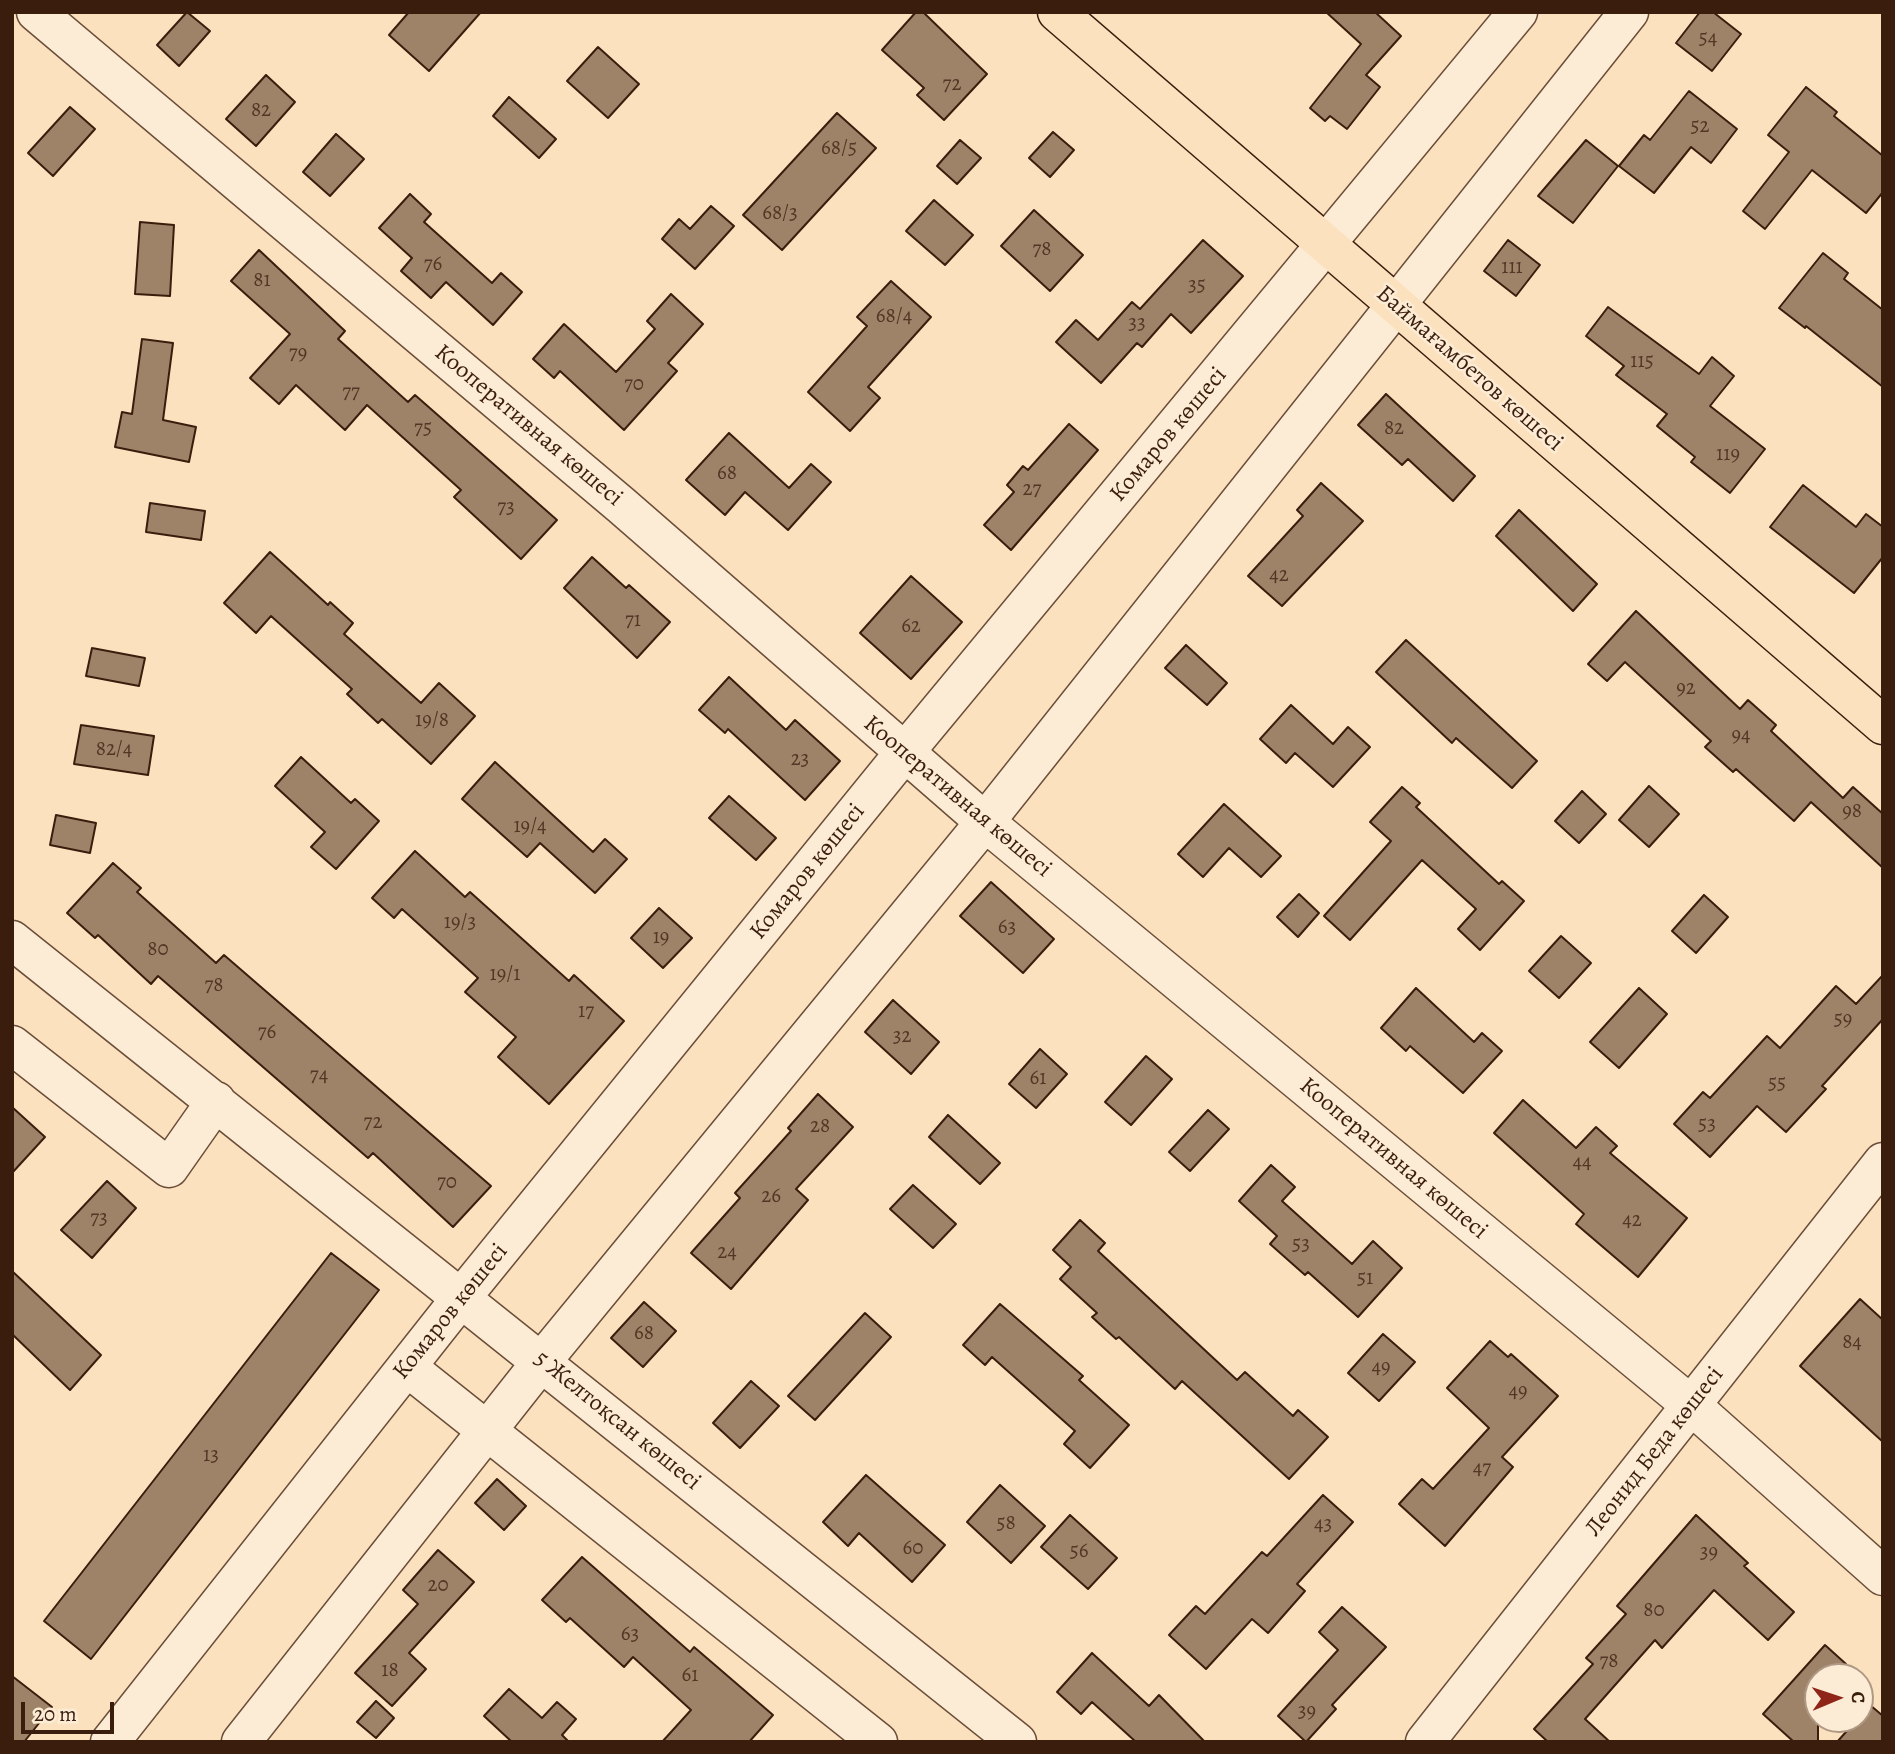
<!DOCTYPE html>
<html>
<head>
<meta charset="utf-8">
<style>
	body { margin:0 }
	#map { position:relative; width:1895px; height:1754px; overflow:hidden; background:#fbe1be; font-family:Alegreya,serif }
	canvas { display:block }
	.frame { position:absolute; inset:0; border:14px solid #3b1d0d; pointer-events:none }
	.north { position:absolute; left:1804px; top:1663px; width:70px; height:70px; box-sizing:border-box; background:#fcecd5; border:2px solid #af9985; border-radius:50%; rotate:88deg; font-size:19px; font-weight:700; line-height:28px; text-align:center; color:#3b1d0d }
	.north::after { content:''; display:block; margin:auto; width:24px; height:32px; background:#8f2418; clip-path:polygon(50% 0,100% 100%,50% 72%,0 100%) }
	.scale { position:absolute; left:21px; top:1702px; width:93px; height:32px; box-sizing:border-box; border:4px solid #3b1d0d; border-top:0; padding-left:9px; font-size:21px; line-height:24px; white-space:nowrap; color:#3b1d0d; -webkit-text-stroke:5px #fcecd5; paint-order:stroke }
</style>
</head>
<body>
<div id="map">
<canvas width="1895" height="1754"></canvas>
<div class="frame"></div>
<div class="north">С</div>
<div class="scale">20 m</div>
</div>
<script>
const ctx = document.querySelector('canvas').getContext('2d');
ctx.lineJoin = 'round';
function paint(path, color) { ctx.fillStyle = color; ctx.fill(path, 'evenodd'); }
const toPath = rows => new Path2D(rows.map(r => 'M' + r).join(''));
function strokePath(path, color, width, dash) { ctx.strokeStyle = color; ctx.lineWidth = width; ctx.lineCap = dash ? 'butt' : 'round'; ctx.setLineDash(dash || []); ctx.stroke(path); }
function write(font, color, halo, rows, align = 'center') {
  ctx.font = font + ' Alegreya,serif'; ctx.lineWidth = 5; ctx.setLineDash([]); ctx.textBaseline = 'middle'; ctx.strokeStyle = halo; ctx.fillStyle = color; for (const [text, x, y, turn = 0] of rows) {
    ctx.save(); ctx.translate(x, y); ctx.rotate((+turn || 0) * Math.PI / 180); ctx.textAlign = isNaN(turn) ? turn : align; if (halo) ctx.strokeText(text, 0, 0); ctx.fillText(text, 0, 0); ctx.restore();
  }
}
const building = toPath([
	[187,12,210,31,179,66,157,45,187,12],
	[409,12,481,12,429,71,389,35,409,12],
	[916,12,923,12,987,74,944,120,917,95,924,88,882,50,916,12],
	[1326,12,1375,12,1401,36,1366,75,1380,87,1347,129,1330,116,1325,121,1310,108,1361,44,1326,12],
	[1700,12,1713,12,1741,34,1712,71,1676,43,1700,12],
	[598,47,639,84,608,118,567,81,598,47],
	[266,75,295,102,256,146,226,119,266,75],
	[1806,87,1837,112,1834,116,1883,156,1883,192,1866,213,1812,170,1765,229,1743,211,1789,152,1768,135,1806,87],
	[1689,91,1737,129,1711,163,1691,147,1654,193,1619,166,1644,135,1650,140,1689,91],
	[509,97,556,139,539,158,493,116,509,97],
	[70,107,95,129,53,176,28,153,70,107],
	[837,113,876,148,782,250,743,215,837,113],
	[1053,132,1074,150,1050,177,1029,158,1053,132],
	[336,134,364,159,330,196,303,172,336,134],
	[960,140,981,158,957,184,937,166,960,140],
	[1586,140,1618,166,1573,223,1538,196,1586,140],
	[410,194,431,214,424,222,492,283,501,273,522,292,493,325,446,282,431,298,401,271,412,258,379,228,410,194],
	[934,200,973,235,945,265,906,231,934,200],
	[711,206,734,226,695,269,662,239,679,219,690,229,711,206],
	[1034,210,1083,255,1050,291,1001,246,1034,210],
	[140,222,174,225,170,296,135,294,140,222],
	[1203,240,1243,276,1191,333,1171,314,1142,347,1137,343,1101,383,1056,342,1076,320,1098,340,1132,302,1140,309,1203,240],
	[1508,240,1540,265,1516,296,1484,271,1508,240],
	[259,250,345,331,338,339,408,402,415,395,557,520,521,559,454,497,461,490,367,405,345,430,296,385,279,404,250,378,290,334,231,281,259,250],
	[1823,253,1848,273,1844,279,1883,310,1883,387,1806,326,1805,328,1779,308,1823,253],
	[891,281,931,317,868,387,880,398,850,431,808,392,867,326,857,317,891,281],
	[671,294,703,324,668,363,677,371,624,430,560,371,554,378,533,359,564,324,616,372,655,329,647,321,671,294],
	[1608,307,1699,374,1712,357,1734,376,1710,406,1765,449,1730,493,1691,462,1695,457,1657,426,1667,414,1616,375,1624,366,1586,336,1608,307],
	[142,339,173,343,163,420,196,427,189,462,115,447,122,412,132,414,142,339],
	[1386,394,1475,476,1453,501,1408,459,1402,465,1358,425,1386,394],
	[1069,424,1098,450,1011,550,984,525,1014,492,1007,485,1023,466,1028,470,1069,424],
	[729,433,789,488,811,464,831,482,788,530,745,492,725,515,686,480,729,433],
	[1321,483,1363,521,1282,606,1248,576,1303,516,1297,510,1321,483],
	[1803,485,1856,527,1866,514,1883,527,1883,557,1854,593,1770,527,1803,485],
	[150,503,205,511,201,540,146,532,150,503],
	[1519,510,1597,584,1573,611,1496,536,1519,510],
	[270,552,328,605,330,602,353,623,344,634,421,703,439,683,475,716,431,764,382,719,378,723,347,694,352,689,271,616,256,633,224,603,270,552],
	[592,557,626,588,629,585,670,622,637,658,564,588,592,557],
	[911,576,962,622,911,679,860,633,911,576],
	[1636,611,1740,709,1748,700,1776,725,1771,731,1843,798,1853,787,1883,814,1883,868,1811,802,1794,821,1736,769,1733,772,1705,747,1711,741,1625,662,1607,681,1588,664,1636,611],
	[1406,640,1537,761,1512,788,1456,738,1452,743,1376,672,1406,640],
	[1186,645,1227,683,1207,705,1165,668,1186,645],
	[92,648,145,658,139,686,86,676,92,648],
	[729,677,786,730,795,720,840,761,805,800,728,729,725,733,699,710,729,677],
	[1291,705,1333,744,1348,727,1370,747,1333,787,1295,753,1286,763,1260,739,1291,705],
	[81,725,154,736,148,775,74,764,81,725],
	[301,757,351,803,355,799,379,821,336,869,311,847,325,832,275,786,301,757],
	[495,762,593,852,605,839,627,859,595,893,540,843,527,857,462,799,495,762],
	[1649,786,1679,814,1649,847,1619,820,1649,786],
	[1402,787,1420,803,1416,807,1499,884,1502,881,1524,901,1480,950,1458,929,1476,909,1422,860,1350,940,1324,916,1391,841,1370,822,1402,787],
	[1582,791,1606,814,1579,843,1555,821,1582,791],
	[729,796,776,838,756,860,709,818,729,796],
	[1224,804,1281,856,1261,877,1229,848,1203,877,1178,854,1224,804],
	[56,815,96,823,90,853,50,845,56,815],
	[415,851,465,897,470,892,569,981,574,975,624,1021,549,1104,498,1057,516,1037,465,992,478,978,402,909,394,918,372,898,415,851],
	[113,863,141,888,137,892,216,963,224,955,491,1186,453,1227,373,1153,368,1158,158,976,151,984,98,935,95,938,67,913,113,863],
	[991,882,1054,939,1023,973,960,916,991,882],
	[1299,894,1319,913,1298,937,1277,917,1299,894],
	[1704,895,1728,917,1696,953,1672,931,1704,895],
	[659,908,692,938,663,968,631,938,659,908],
	[1561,936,1591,963,1559,998,1529,971,1561,936],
	[1883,975,1883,1019,1822,1086,1826,1089,1786,1132,1757,1106,1710,1157,1674,1124,1703,1092,1710,1098,1767,1036,1780,1048,1836,986,1856,1004,1883,975],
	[1416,988,1474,1042,1482,1033,1502,1051,1463,1093,1410,1046,1406,1051,1381,1028,1416,988],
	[1639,988,1667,1014,1619,1068,1590,1042,1639,988],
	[893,1000,939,1042,911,1074,865,1032,893,1000],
	[1040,1049,1067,1074,1036,1108,1009,1084,1040,1049],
	[1146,1056,1172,1079,1131,1125,1105,1102,1146,1056],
	[818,1094,853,1127,796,1189,808,1200,731,1289,691,1253,740,1198,735,1193,791,1131,788,1128,818,1094],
	[1523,1100,1576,1148,1596,1127,1617,1146,1610,1153,1687,1218,1638,1277,1576,1224,1584,1214,1494,1133,1523,1100],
	[12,1107,45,1137,12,1173,12,1107],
	[1208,1110,1229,1129,1190,1171,1169,1152,1208,1110],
	[948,1115,1000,1163,980,1184,929,1137,948,1115],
	[1271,1165,1295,1187,1282,1201,1352,1264,1373,1241,1402,1268,1358,1317,1308,1272,1305,1275,1270,1244,1277,1236,1239,1201,1271,1165],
	[107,1181,136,1208,92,1258,61,1230,107,1181],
	[913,1185,956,1224,933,1248,890,1209,913,1185],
	[1080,1220,1105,1243,1098,1251,1237,1380,1245,1372,1293,1416,1298,1410,1328,1437,1289,1479,1182,1381,1175,1389,1119,1337,1116,1339,1092,1317,1097,1313,1060,1279,1071,1267,1053,1250,1080,1220],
	[331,1253,379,1290,91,1659,44,1621,331,1253],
	[12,1271,101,1355,70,1390,12,1334,12,1271],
	[1860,1299,1883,1320,1883,1442,1800,1366,1860,1299],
	[644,1302,676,1331,643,1367,611,1338,644,1302],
	[1000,1304,1083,1376,1079,1380,1129,1425,1090,1468,1064,1444,1075,1431,992,1357,985,1365,963,1345,1000,1304],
	[865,1313,891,1337,815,1420,788,1396,865,1313],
	[1383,1334,1415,1362,1379,1401,1348,1373,1383,1334],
	[1490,1341,1508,1357,1511,1354,1558,1396,1502,1457,1513,1467,1445,1546,1399,1504,1422,1479,1433,1489,1489,1428,1447,1388,1490,1341],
	[751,1381,779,1406,740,1448,713,1423,751,1381],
	[866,1475,945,1545,912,1582,859,1533,848,1546,823,1522,866,1475],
	[497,1479,526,1506,504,1530,475,1503,497,1479],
	[1000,1485,1045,1526,1011,1563,967,1522,1000,1485],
	[1323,1495,1353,1522,1297,1584,1305,1591,1268,1633,1252,1619,1206,1669,1169,1635,1196,1606,1205,1614,1262,1552,1267,1556,1323,1495],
	[1070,1515,1117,1558,1088,1589,1041,1547,1070,1515],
	[1696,1515,1748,1563,1744,1566,1794,1612,1768,1640,1714,1590,1662,1648,1655,1640,1585,1719,1610,1742,1548,1742,1534,1729,1593,1664,1586,1658,1626,1614,1617,1606,1696,1515],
	[438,1550,474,1582,409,1653,426,1669,392,1706,355,1673,418,1604,403,1590,438,1550],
	[582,1557,690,1652,694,1647,773,1715,749,1742,662,1742,691,1710,633,1657,624,1667,570,1618,566,1622,542,1600,582,1557],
	[1342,1607,1386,1647,1332,1705,1336,1709,1306,1742,1278,1716,1338,1650,1319,1632,1342,1607],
	[1825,1645,1846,1664,1834,1677,1818,1677,1818,1742,1794,1742,1763,1714,1825,1645],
	[1092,1653,1149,1706,1159,1695,1205,1742,1136,1742,1092,1702,1081,1714,1057,1692,1092,1653],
	[12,1676,52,1707,24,1742,12,1742,12,1676],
	[509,1689,542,1718,557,1702,576,1719,562,1735,569,1742,512,1742,484,1716,509,1689],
	[376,1701,394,1718,376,1738,357,1722,376,1701],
	[1870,1705,1883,1716,1883,1742,1837,1742,1870,1705]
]);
paint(building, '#9f8369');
strokePath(building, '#3b1d0d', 2);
const minor = toPath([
	[36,12,621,505,985,822,1692,1406,1883,1576],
	[12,940,1017,1742],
	[12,1045,169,1168,216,1101],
	[407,1367,878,1742],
	[110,1742,461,1298,904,753,1518,12],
	[241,1742,542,1361,985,822,1629,12],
	[1425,1742,1883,1162]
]);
const major = toPath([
	[1057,12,1883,725]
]);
strokePath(minor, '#6b4e39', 41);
strokePath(major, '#3b1d0d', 41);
strokePath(minor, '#fcecd5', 38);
strokePath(major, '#fbe1be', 38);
write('21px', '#543624', null, [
	["54",1708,39],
	["72",952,85],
	["82",261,111],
	["52",1700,127],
	["68/5",839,149],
	["68/3",780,214],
	["78",1042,250],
	["76",433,265],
	["111",1512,268],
	["81",262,281],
	["35",1197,286],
	["68/4",894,317],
	["33",1137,324],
	["79",298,354],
	["115",1642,362],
	["70",634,385],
	["77",351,393],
	["75",423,429],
	["82",1394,429],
	["119",1728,455],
	["68",727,474],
	["27",1032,490],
	["73",506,508],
	["42",1279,576],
	["71",633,621],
	["62",911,627],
	["92",1686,689],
	["19/8",432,721],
	["94",1741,736],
	["82/4",114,750],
	["23",800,760],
	["98",1852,812],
	["19/4",530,827],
	["19/3",460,923],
	["63",1007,928],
	["19",661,938],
	["80",158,950],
	["19/1",505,975],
	["78",214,986],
	["17",586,1012],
	["59",1843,1020],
	["76",267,1033],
	["32",902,1037],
	["74",319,1076],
	["61",1038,1079],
	["55",1777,1084],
	["72",373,1123],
	["53",1707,1125],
	["28",820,1127],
	["44",1582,1163],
	["70",447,1183],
	["26",771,1197],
	["73",99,1219],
	["42",1632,1221],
	["53",1301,1245],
	["24",727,1253],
	["51",1365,1279],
	["68",644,1334],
	["84",1852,1343],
	["49",1381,1368],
	["49",1518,1392],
	["13",211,1456],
	["47",1482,1469],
	["58",1006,1524],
	["43",1323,1525],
	["60",913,1549],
	["56",1079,1552],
	["39",1709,1553],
	["20",438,1586],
	["80",1654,1611],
	["63",630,1635],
	["78",1609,1662],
	["18",390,1671],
	["61",690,1676],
	["39",1307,1712]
]);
write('24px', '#3b1d0d', '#fcecd5', [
	["Баймағамбетов көшесі",1469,369,41],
	["Кооперативная көшесі",528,426,40],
	["Комаров көшесі",1169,435,-50],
	["Кооперативная көшесі",957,797,40],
	["Комаров көшесі",808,872,-51],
	["Кооперативная көшесі",1393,1159,40],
	["Комаров көшесі",451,1312,-51],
	["5 Желтоқсан көшесі",617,1421,39],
	["Леонид Беда көшесі",1655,1452,-52]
]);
</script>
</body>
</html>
